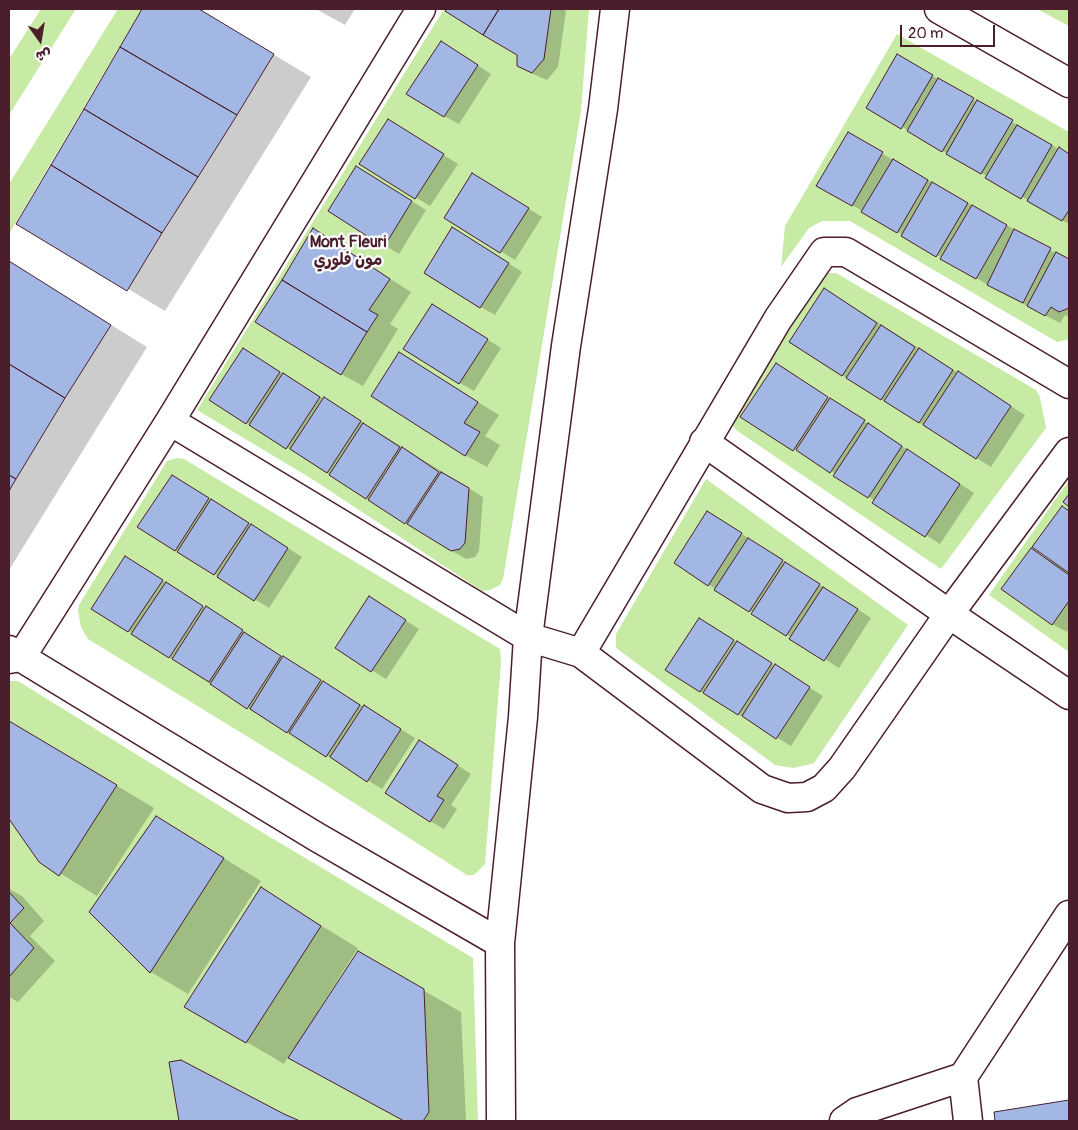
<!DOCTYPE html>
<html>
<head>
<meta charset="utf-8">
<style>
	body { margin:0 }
	#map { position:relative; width:1078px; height:1130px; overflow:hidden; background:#fff; font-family:Pangolin,"Playpen Sans Arabic",sans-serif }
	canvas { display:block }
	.frame { position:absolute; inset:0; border:10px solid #4a1f2b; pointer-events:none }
	.north { position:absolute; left:15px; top:15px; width:50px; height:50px; -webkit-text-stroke:4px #fff; paint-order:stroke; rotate:167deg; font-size:14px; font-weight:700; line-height:20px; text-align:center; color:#4a1f2b }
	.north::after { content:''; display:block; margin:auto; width:18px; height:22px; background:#4a1f2b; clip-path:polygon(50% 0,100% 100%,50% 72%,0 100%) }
	.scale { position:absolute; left:900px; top:25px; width:95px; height:22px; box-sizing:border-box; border:2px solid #4a1f2b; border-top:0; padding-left:6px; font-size:15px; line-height:18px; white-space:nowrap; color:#4a1f2b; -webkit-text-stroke:4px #fff; paint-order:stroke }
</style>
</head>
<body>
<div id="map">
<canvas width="1078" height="1130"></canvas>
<div class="frame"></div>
<div class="north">ش</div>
<div class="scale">20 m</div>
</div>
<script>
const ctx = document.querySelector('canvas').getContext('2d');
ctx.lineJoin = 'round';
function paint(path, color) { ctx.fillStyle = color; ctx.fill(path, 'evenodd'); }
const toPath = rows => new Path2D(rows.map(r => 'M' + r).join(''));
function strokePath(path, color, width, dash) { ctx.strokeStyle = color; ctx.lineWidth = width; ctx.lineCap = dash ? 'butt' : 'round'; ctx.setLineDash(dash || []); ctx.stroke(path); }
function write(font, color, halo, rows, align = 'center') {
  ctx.font = font + ' Pangolin,"Playpen Sans Arabic",sans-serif'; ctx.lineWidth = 4.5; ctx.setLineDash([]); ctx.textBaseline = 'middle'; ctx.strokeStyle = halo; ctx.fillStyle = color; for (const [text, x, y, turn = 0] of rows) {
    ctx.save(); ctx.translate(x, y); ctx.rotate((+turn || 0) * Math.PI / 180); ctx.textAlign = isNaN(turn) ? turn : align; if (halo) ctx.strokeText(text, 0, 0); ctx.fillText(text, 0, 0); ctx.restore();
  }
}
paint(toPath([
	[41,9,76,9,9,115,9,59],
	[118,9,142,9,9,234,9,184],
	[444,9,589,9,581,111,503,579,500,585,490,590,482,591,312,479,197,410],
	[1037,9,1069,9,1069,26],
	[897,34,1069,132,1069,339,1057,342,850,221,822,221,809,228,781,267,785,226],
	[826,273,836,273,1036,390,1040,397,1046,428,941,569,736,430,730,422,818,277],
	[177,458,184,459,500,649,501,662,485,864,474,875,467,875,315,778,88,639,81,627,78,611,79,605,167,461],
	[706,479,908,625,814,763,807,765,793,768,775,765,616,648,616,634],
	[1069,480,1069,652,989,595],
	[9,681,18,681,265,834,473,958,478,1121,9,1121]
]), '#c7eba4');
paint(toPath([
	[143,9,198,9,311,77,165,311,18,223],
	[316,9,355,9,345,25],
	[448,9,562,9,566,11,558,67,547,80,533,74,518,66,518,54,447,11],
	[455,51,491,74,459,124,444,116],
	[898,56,1069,155,1069,224,868,107],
	[402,129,458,164,430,206,361,164],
	[848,134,1069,261,1069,317,1065,315,1060,323,1002,293,818,185],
	[371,176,426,210,399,254,384,245],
	[487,183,542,217,515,260,446,218],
	[313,230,411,292,390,324,398,329,363,386,341,374],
	[467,237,522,272,495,315,481,307],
	[9,262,147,347,9,570],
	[839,298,1025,415,991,467,842,375],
	[446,314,501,348,474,391,460,383],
	[400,354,499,415,485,436,500,445,487,467,465,455],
	[258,358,483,497,479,551,475,557,466,559,445,547,211,400],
	[790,373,974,493,940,544,874,502,875,501,836,474,742,416],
	[186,484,302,557,269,608,175,550],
	[1062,508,1069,512,1069,628,1067,632,1052,624,1032,550,1051,561],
	[722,521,871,618,839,668,708,584],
	[140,566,284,658,415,738,382,789,248,708,93,608],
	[383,606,419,629,386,679,336,648],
	[714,628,823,696,791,746,700,691],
	[9,721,154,808,97,896,40,861,9,816],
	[434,750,471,774,451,805,457,809,444,829,430,821],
	[194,840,261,881,188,994,151,972,90,912],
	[9,889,22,896,44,921,30,936,55,961,18,1002,9,997],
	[261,889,358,948,318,1011,320,1012,358,953,461,1012,466,1121,404,1121,288,1057,284,1064,186,1006],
	[170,1063,284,1115,297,1121,180,1121],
	[1069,1101,1069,1121,997,1121,995,1113]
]), '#0003');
const building = toPath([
	[142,9,199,9,274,54,237,115,120,47,142,9],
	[447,9,499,9,483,35,445,11,447,9],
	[499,9,551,9,544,59,532,73,517,66,517,55,483,35,499,9],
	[441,41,478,65,444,117,406,94,441,41],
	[120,47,237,115,198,177,84,109,120,47],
	[897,54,933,75,901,129,866,108,897,54],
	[938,78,974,98,942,152,907,131,938,78],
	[977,100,1013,120,981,174,946,154,977,100],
	[84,109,198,177,162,233,51,165,84,109],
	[388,119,444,154,415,199,359,164,388,119],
	[1017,125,1052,145,1021,199,985,178,1017,125],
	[848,132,883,152,852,206,816,186,848,132],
	[1059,147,1069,154,1069,210,1062,221,1027,201,1059,147],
	[893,159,928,180,897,233,861,212,893,159],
	[51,165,162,233,127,291,16,224,51,165],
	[356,166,412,201,384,247,328,211,356,166],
	[472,173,529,208,500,253,444,218,472,173],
	[932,182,968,203,936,257,901,236,932,182],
	[972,205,1007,225,976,279,940,259,972,205],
	[452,227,509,263,480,308,424,273,452,227],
	[313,228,390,279,369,310,378,315,367,332,282,280,313,228],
	[1014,229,1051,248,1023,303,987,285,1014,229],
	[1056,252,1069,259,1069,308,1059,312,1051,307,1045,316,1027,306,1056,252],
	[9,261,111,325,65,398,9,364,9,261],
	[282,280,367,332,341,375,255,322,282,280],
	[824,288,877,323,842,376,789,342,824,288],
	[432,304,488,339,459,384,403,349,432,304],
	[881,325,915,347,881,400,846,378,881,325],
	[243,348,280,372,246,424,209,400,243,348],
	[919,348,953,370,919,423,884,401,919,348],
	[399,352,478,402,464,423,480,432,465,456,371,396,399,352],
	[776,363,828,397,793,451,740,417,776,363],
	[9,364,65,398,16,479,9,475,9,364],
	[958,371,1011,406,976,459,923,425,958,371],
	[283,373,320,397,286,449,249,425,283,373],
	[324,397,361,421,327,473,290,449,324,397],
	[830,398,865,420,830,473,796,450,830,398],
	[363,423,400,447,366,499,329,475,363,423],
	[868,423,902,446,868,498,833,476,868,423],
	[402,447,439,472,405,524,368,500,402,447],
	[907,449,960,484,925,537,872,503,907,449],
	[441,472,469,488,465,543,460,549,451,551,407,524,441,472],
	[9,475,16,479,9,491,9,475],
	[172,475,209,498,175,551,137,527,172,475],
	[1069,494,1069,507,1063,502,1069,494],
	[211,499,249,523,214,575,177,552,211,499],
	[1062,506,1069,511,1069,573,1032,547,1062,506],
	[707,511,742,533,708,586,674,563,707,511],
	[251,524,288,548,254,601,217,577,251,524],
	[748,538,783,560,749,612,714,590,748,538],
	[1031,548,1069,575,1069,601,1052,625,1001,589,1031,548],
	[125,556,163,580,128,632,91,609,125,556],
	[785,562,820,584,786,636,751,614,785,562],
	[166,582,203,606,169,658,131,634,166,582],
	[823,587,858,609,824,661,789,639,823,587],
	[369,596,406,620,371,672,335,648,369,596],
	[206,606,243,630,209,682,172,659,206,606],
	[699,618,734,640,700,692,665,670,699,618],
	[244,632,281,656,247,709,210,684,244,632],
	[737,641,772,663,738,715,703,693,737,641],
	[283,656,321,680,287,733,250,709,283,656],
	[775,664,810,687,776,739,742,716,775,664],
	[323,681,360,705,326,757,289,733,323,681],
	[364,705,401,729,367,782,330,757,364,705],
	[9,721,117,785,59,876,39,862,9,819,9,721],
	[419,740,458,765,437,796,444,800,430,822,385,793,419,740],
	[156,816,224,858,150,973,89,912,156,816],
	[261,887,321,926,246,1043,184,1007,261,887],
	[9,892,24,908,10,923,34,948,9,977,9,892],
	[358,951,424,989,429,1112,423,1121,404,1121,288,1058,358,951],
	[181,1060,284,1114,300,1121,179,1121,169,1062,181,1060],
	[1069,1100,1069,1121,995,1121,994,1112,1069,1100]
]);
paint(building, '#a3b7e5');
strokePath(building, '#4a1f2b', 1);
const minor = toPath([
	[939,9,1069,83],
	[1069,384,846,252,824,252,778,319,581,653,762,789,788,798,807,797,824,788,842,768,949,614,1069,452],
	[170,421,528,637,523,717,500,943,501,1121],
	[704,442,949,614,1069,695],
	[9,650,315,836,500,943],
	[581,653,528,637,566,346,603,109,615,9],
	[9,659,21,657,54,605,170,421,421,9],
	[963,1077,968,1121],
	[844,1121,857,1112,963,1077,1069,915]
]);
strokePath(minor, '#4a1f2b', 31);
strokePath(minor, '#fff', 28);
write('bold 16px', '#4a1f2b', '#fff', [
	["Mont Fleuri",348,243],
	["مون فلوري",348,261]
]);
</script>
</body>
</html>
